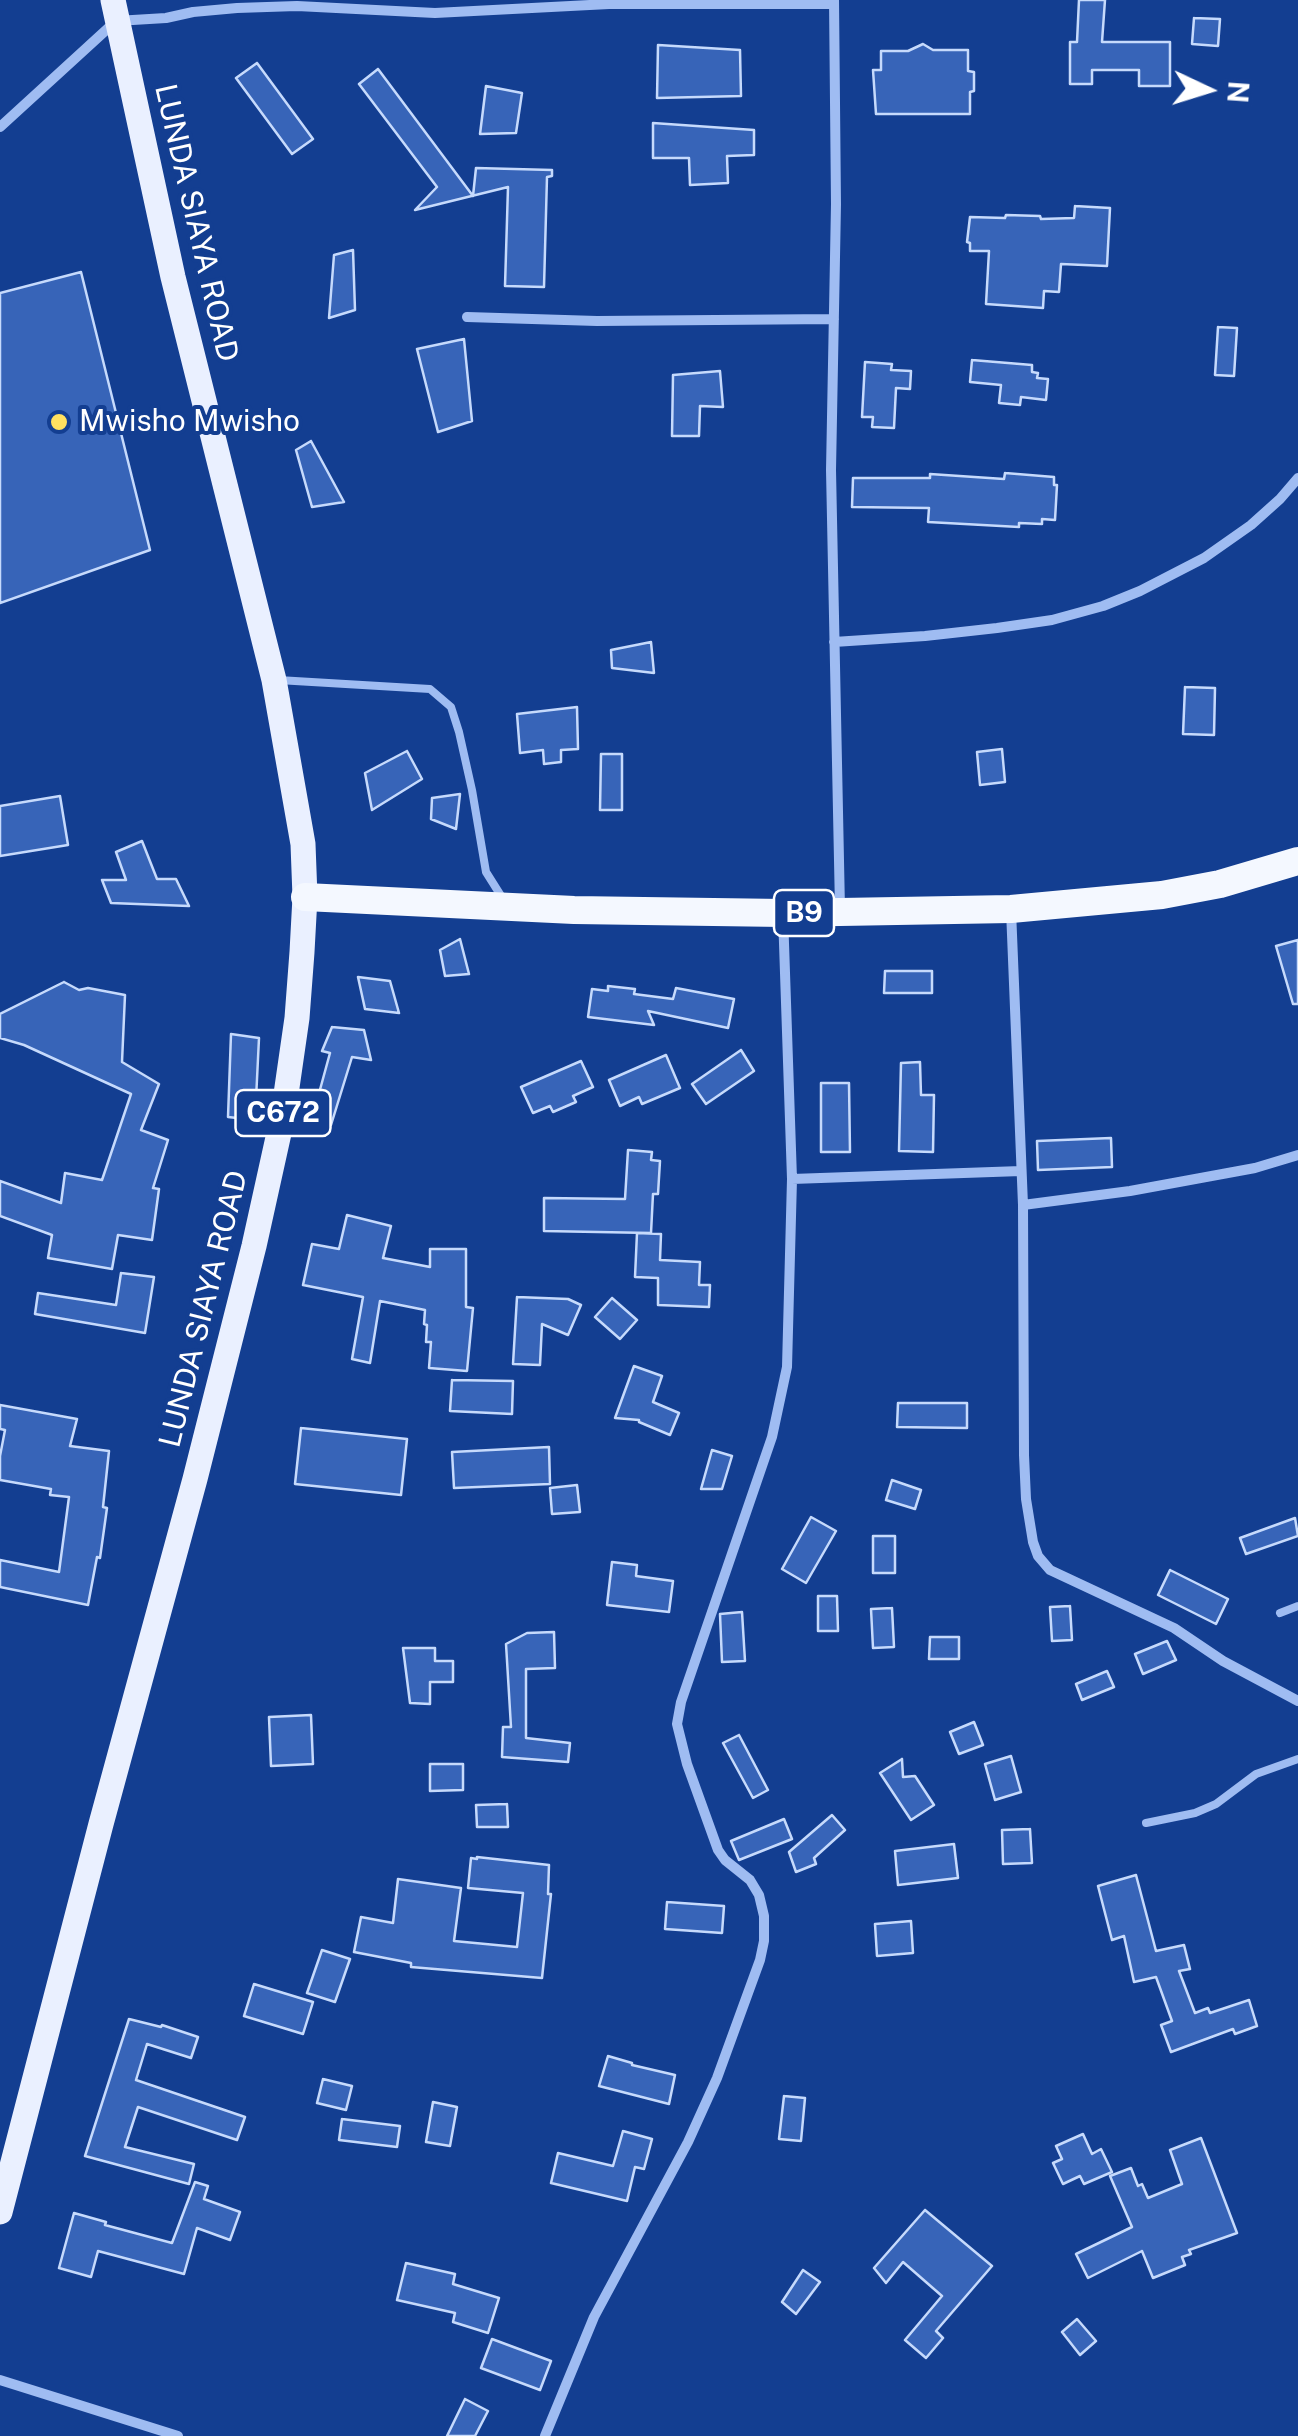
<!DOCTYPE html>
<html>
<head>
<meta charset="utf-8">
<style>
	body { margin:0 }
	#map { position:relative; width:1298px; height:2436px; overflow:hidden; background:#133e91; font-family:"Public Sans",sans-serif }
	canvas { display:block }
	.north { position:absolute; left:1158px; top:40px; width:100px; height:100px; -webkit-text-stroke:8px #133e91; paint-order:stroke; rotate:94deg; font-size:28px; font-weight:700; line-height:40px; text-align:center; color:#fff }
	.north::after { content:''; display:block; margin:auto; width:35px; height:45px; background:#fff; clip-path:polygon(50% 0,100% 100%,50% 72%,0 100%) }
</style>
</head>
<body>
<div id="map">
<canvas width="1298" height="2436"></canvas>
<div class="north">N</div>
</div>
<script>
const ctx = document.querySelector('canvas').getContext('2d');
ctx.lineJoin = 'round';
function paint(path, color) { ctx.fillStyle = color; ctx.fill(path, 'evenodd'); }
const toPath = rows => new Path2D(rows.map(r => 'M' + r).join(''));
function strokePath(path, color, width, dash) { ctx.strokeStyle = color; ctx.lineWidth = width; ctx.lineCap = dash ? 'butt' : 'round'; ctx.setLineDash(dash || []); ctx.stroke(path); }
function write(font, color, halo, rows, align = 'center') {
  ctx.font = font + ' "Public Sans",sans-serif'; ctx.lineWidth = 8; ctx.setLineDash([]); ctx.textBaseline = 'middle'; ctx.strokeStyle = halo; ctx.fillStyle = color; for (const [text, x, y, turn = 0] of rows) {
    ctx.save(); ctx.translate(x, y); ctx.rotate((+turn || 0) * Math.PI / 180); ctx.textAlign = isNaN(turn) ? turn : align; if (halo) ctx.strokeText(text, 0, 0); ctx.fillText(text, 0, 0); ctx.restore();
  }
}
const building = toPath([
	[1079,0,1105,0,1102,42,1170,42,1170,86,1139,86,1139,70,1092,70,1092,84,1070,84,1070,42,1077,42,1079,0],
	[1194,18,1220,19,1218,46,1192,44,1194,18],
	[923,44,933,50,968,50,968,71,974,72,974,91,970,92,970,114,876,114,873,70,881,70,881,51,908,51,923,44],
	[658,45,740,50,741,96,657,98,658,45],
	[257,63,313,139,292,154,236,78,257,63],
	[378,69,473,196,476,168,552,170,552,176,547,177,544,287,505,286,508,187,415,210,437,187,359,84,378,69],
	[486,86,522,93,516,133,480,134,486,86],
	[653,123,754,130,754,155,727,156,728,183,690,185,689,158,653,158,653,123],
	[1075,206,1110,208,1107,266,1061,264,1059,292,1044,291,1043,308,986,304,989,251,970,251,970,243,967,242,970,217,1005,218,1006,215,1040,216,1041,219,1074,218,1075,206],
	[353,250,355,310,329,318,334,255,353,250],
	[81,272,150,550,0,603,0,293,81,272],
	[1218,327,1237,328,1234,376,1215,375,1218,327],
	[464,339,472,421,438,432,417,349,464,339],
	[972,360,1032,365,1032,372,1038,373,1037,378,1048,379,1046,400,1021,397,1020,405,999,403,1001,385,970,382,972,360],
	[865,362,892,364,891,370,911,371,910,389,896,388,894,428,872,427,873,417,862,417,865,362],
	[720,371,723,407,700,406,699,436,672,436,673,375,720,371],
	[311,441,344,502,312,507,296,450,311,441],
	[1005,473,1054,477,1054,485,1057,485,1055,520,1042,519,1042,524,1019,523,1019,527,928,522,929,508,852,507,853,478,930,478,930,474,1004,479,1005,473],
	[651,642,654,673,612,668,611,650,651,642],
	[1185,687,1215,688,1214,735,1183,734,1185,687],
	[577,707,578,749,561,750,561,762,544,764,543,750,520,753,517,714,577,707],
	[1002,749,1005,782,980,785,977,752,1002,749],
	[407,751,422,779,372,810,365,773,407,751],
	[601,754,622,754,622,810,600,810,601,754],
	[460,794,456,829,431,819,432,798,460,794],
	[60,796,68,845,0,856,0,806,60,796],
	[142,841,157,879,176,879,189,906,111,903,102,880,126,880,116,852,142,841],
	[460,939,469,974,445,976,440,950,460,939],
	[1298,940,1298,1004,1293,1004,1276,946,1298,940],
	[885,971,932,971,932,993,884,993,885,971],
	[358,977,390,981,399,1013,365,1009,358,977],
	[64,982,79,990,88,988,125,995,122,1062,159,1084,141,1130,168,1140,153,1188,159,1189,152,1240,118,1235,112,1269,48,1258,52,1235,0,1216,0,1181,61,1203,65,1173,102,1180,131,1094,24,1045,0,1038,0,1014,64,982],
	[608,986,635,989,634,994,673,999,676,988,734,999,728,1028,648,1011,654,1025,588,1017,592,989,608,991,608,986],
	[332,1027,364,1030,371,1060,352,1057,331,1125,308,1120,316,1096,318,1097,330,1053,322,1051,332,1027],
	[231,1034,259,1038,255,1120,228,1117,231,1034],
	[741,1050,754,1071,706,1104,692,1084,741,1050],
	[666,1055,680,1088,642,1104,639,1097,620,1106,609,1080,666,1055],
	[581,1061,593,1087,573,1096,576,1102,553,1112,550,1106,533,1113,521,1087,581,1061],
	[920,1062,921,1095,934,1095,933,1152,899,1151,901,1063,920,1062],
	[821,1083,849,1083,850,1152,821,1152,821,1083],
	[1111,1138,1112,1167,1038,1170,1037,1141,1111,1138],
	[628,1150,652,1152,651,1160,660,1161,658,1194,653,1194,651,1233,544,1231,544,1198,625,1199,628,1150],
	[347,1215,391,1226,383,1258,430,1267,430,1249,466,1249,466,1307,473,1308,467,1371,429,1368,431,1342,426,1342,427,1325,424,1324,425,1310,380,1301,370,1363,352,1359,363,1297,303,1285,312,1244,339,1249,347,1215],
	[637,1233,661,1234,660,1260,700,1262,699,1285,710,1285,709,1307,658,1305,658,1278,635,1277,637,1233],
	[121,1273,154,1277,145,1333,35,1314,38,1293,116,1305,121,1273],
	[517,1297,568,1299,581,1305,568,1335,542,1324,540,1365,513,1364,517,1297],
	[612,1298,637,1320,620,1339,595,1317,612,1298],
	[634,1366,662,1376,653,1402,679,1413,670,1435,639,1422,639,1420,615,1418,634,1366],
	[452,1380,513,1381,512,1414,450,1411,452,1380],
	[898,1403,967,1403,967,1428,897,1427,898,1403],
	[0,1405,77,1419,70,1446,109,1451,103,1507,107,1508,100,1558,97,1557,88,1605,0,1587,0,1560,59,1572,69,1497,50,1495,51,1489,0,1480,0,1456,5,1430,0,1429,0,1405],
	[301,1428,407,1439,401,1495,295,1484,301,1428],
	[549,1447,550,1484,454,1488,452,1452,549,1447],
	[712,1450,732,1456,722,1489,701,1489,712,1450],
	[892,1480,921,1490,915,1509,886,1500,892,1480],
	[577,1485,580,1512,552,1514,550,1488,577,1485],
	[811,1517,836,1531,806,1583,782,1569,811,1517],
	[1295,1518,1298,1536,1246,1554,1240,1538,1295,1518],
	[873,1536,895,1536,895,1573,873,1573,873,1536],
	[612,1562,637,1565,636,1576,673,1581,669,1612,607,1605,612,1562],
	[1170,1570,1228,1599,1216,1624,1158,1595,1170,1570],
	[818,1596,837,1596,838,1631,818,1631,818,1596],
	[1070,1606,1072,1640,1052,1641,1050,1607,1070,1606],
	[892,1608,894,1647,873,1648,871,1609,892,1608],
	[742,1612,745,1661,722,1662,720,1614,742,1612],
	[554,1632,555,1668,526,1669,526,1738,570,1743,568,1762,502,1757,503,1727,511,1727,506,1644,527,1633,554,1632],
	[930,1637,959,1637,959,1659,929,1659,930,1637],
	[1167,1641,1176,1660,1143,1674,1135,1654,1167,1641],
	[403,1648,435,1648,435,1661,453,1661,453,1682,430,1682,430,1704,410,1703,403,1648],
	[1107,1671,1114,1687,1082,1700,1076,1684,1107,1671],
	[311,1715,313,1764,271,1766,269,1717,311,1715],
	[974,1722,983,1745,959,1754,950,1732,974,1722],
	[739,1735,768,1790,753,1798,723,1743,739,1735],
	[1011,1756,1021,1792,995,1800,985,1764,1011,1756],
	[902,1759,903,1777,915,1776,934,1805,911,1820,880,1773,902,1759],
	[430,1764,463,1764,463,1790,430,1791,430,1764],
	[507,1804,508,1827,477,1827,476,1805,507,1804],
	[832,1815,845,1830,814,1858,816,1864,796,1872,789,1852,832,1815],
	[784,1819,792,1839,739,1860,731,1841,784,1819],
	[1030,1829,1032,1863,1003,1864,1002,1830,1030,1829],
	[954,1844,958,1878,898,1885,895,1851,954,1844],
	[477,1857,549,1865,548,1894,551,1894,542,1978,411,1967,411,1963,354,1952,361,1917,393,1923,398,1879,461,1888,454,1941,517,1947,523,1893,468,1888,471,1858,477,1859,477,1857],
	[1136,1875,1156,1951,1184,1945,1190,1969,1179,1971,1195,2013,1208,2008,1210,2013,1249,2000,1257,2026,1235,2034,1233,2029,1171,2052,1161,2025,1172,2021,1156,1977,1134,1982,1124,1936,1112,1940,1098,1886,1136,1875],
	[667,1902,724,1906,722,1933,665,1929,667,1902],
	[911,1921,913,1953,877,1956,875,1924,911,1921],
	[322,1950,350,1959,335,2002,307,1993,322,1950],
	[254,1984,313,2002,303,2034,244,2016,254,1984],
	[129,2019,161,2027,162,2025,198,2037,191,2058,147,2044,136,2080,245,2117,237,2140,138,2107,125,2147,194,2164,189,2184,85,2156,129,2019],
	[608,2056,632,2063,632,2065,675,2075,669,2104,599,2086,608,2056],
	[323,2079,352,2086,346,2110,317,2103,323,2079],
	[784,2096,805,2098,801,2141,779,2139,784,2096],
	[433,2102,457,2107,450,2146,426,2142,433,2102],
	[342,2119,400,2126,397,2147,339,2140,342,2119],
	[623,2131,652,2139,644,2169,635,2167,627,2201,551,2183,558,2153,613,2166,623,2131],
	[1083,2134,1092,2154,1101,2149,1112,2172,1084,2184,1080,2176,1063,2184,1053,2163,1062,2159,1056,2146,1083,2134],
	[1201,2138,1237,2233,1189,2250,1191,2254,1182,2257,1185,2265,1153,2278,1142,2251,1088,2278,1076,2254,1132,2227,1110,2176,1131,2168,1138,2186,1142,2184,1148,2198,1182,2184,1170,2150,1201,2138],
	[195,2182,208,2186,204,2199,240,2212,230,2240,197,2228,184,2274,98,2251,91,2277,59,2268,74,2213,106,2222,105,2225,172,2243,195,2182],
	[925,2210,992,2266,936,2331,943,2338,926,2358,905,2340,942,2296,903,2262,886,2283,874,2268,925,2210],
	[406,2263,455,2274,453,2284,499,2298,488,2333,453,2322,455,2313,397,2300,406,2263],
	[803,2270,820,2282,796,2314,782,2302,803,2270],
	[1077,2319,1096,2341,1080,2355,1062,2332,1077,2319],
	[492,2339,551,2361,540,2390,481,2368,492,2339],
	[465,2399,488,2411,475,2436,447,2436,465,2399]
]);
paint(building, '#3764b8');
strokePath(building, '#c6dafc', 2.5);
strokePath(toPath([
	[278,680,430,689,451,707,459,732,472,790,486,872,503,899],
	[1280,1613,1298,1606],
	[1146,1823,1195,1813,1216,1804,1256,1774,1298,1759]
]), '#9fbcf2', 8);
strokePath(toPath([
	[834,0,836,204,831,470,840,909],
	[0,127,116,21,166,18,193,12,237,8,297,6,435,13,609,4,834,4],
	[467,317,597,321,834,319],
	[834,642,925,636,997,628,1052,620,1103,606,1140,591,1204,558,1251,525,1280,499,1298,478],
	[1011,910,1023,1205,1024,1455,1026,1499,1033,1542,1038,1556,1050,1570,1174,1628,1223,1661,1298,1701],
	[792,1179,1021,1171],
	[1023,1205,1130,1191,1255,1168,1298,1155],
	[0,2380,178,2436],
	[545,2436,594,2317,688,2142,717,2078,760,1960,764,1941,764,1916,759,1895,750,1880,725,1860,718,1850,687,1764,677,1724,681,1702,772,1437,787,1367,792,1179,783,914]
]), '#9fbcf2', 10);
strokePath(toPath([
	[0,2212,101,1824,195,1479,254,1246,283,1115,297,1018,302,952,305,897,303,844,274,680,173,277,113,0]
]), '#eaf0ff', 25);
strokePath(toPath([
	[305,897,574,910,783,913,1011,909,1162,895,1220,884,1298,861]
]), '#f4f8ff', 28);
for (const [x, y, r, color] of [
	[59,422,10,"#ffe060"]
]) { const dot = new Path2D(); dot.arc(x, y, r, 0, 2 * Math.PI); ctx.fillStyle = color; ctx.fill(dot); strokePath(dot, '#133e91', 4); }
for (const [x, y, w] of [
	[804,913,60],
	[283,1113,95]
]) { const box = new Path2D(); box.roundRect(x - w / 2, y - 23, w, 46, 8); ctx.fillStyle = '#133e91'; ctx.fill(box); strokePath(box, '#fff', 2.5); }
write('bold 28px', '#fff', null, [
	["B9",804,913],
	["C672",283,1113]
]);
write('30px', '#fff', '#133e91', [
	["LUNDA SIAYA ROAD",196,223,77],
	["LUNDA SIAYA ROAD",204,1309,-76]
]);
write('30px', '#fff', '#133e91', [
	["Mwisho Mwisho",79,422]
], 'left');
</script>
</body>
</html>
